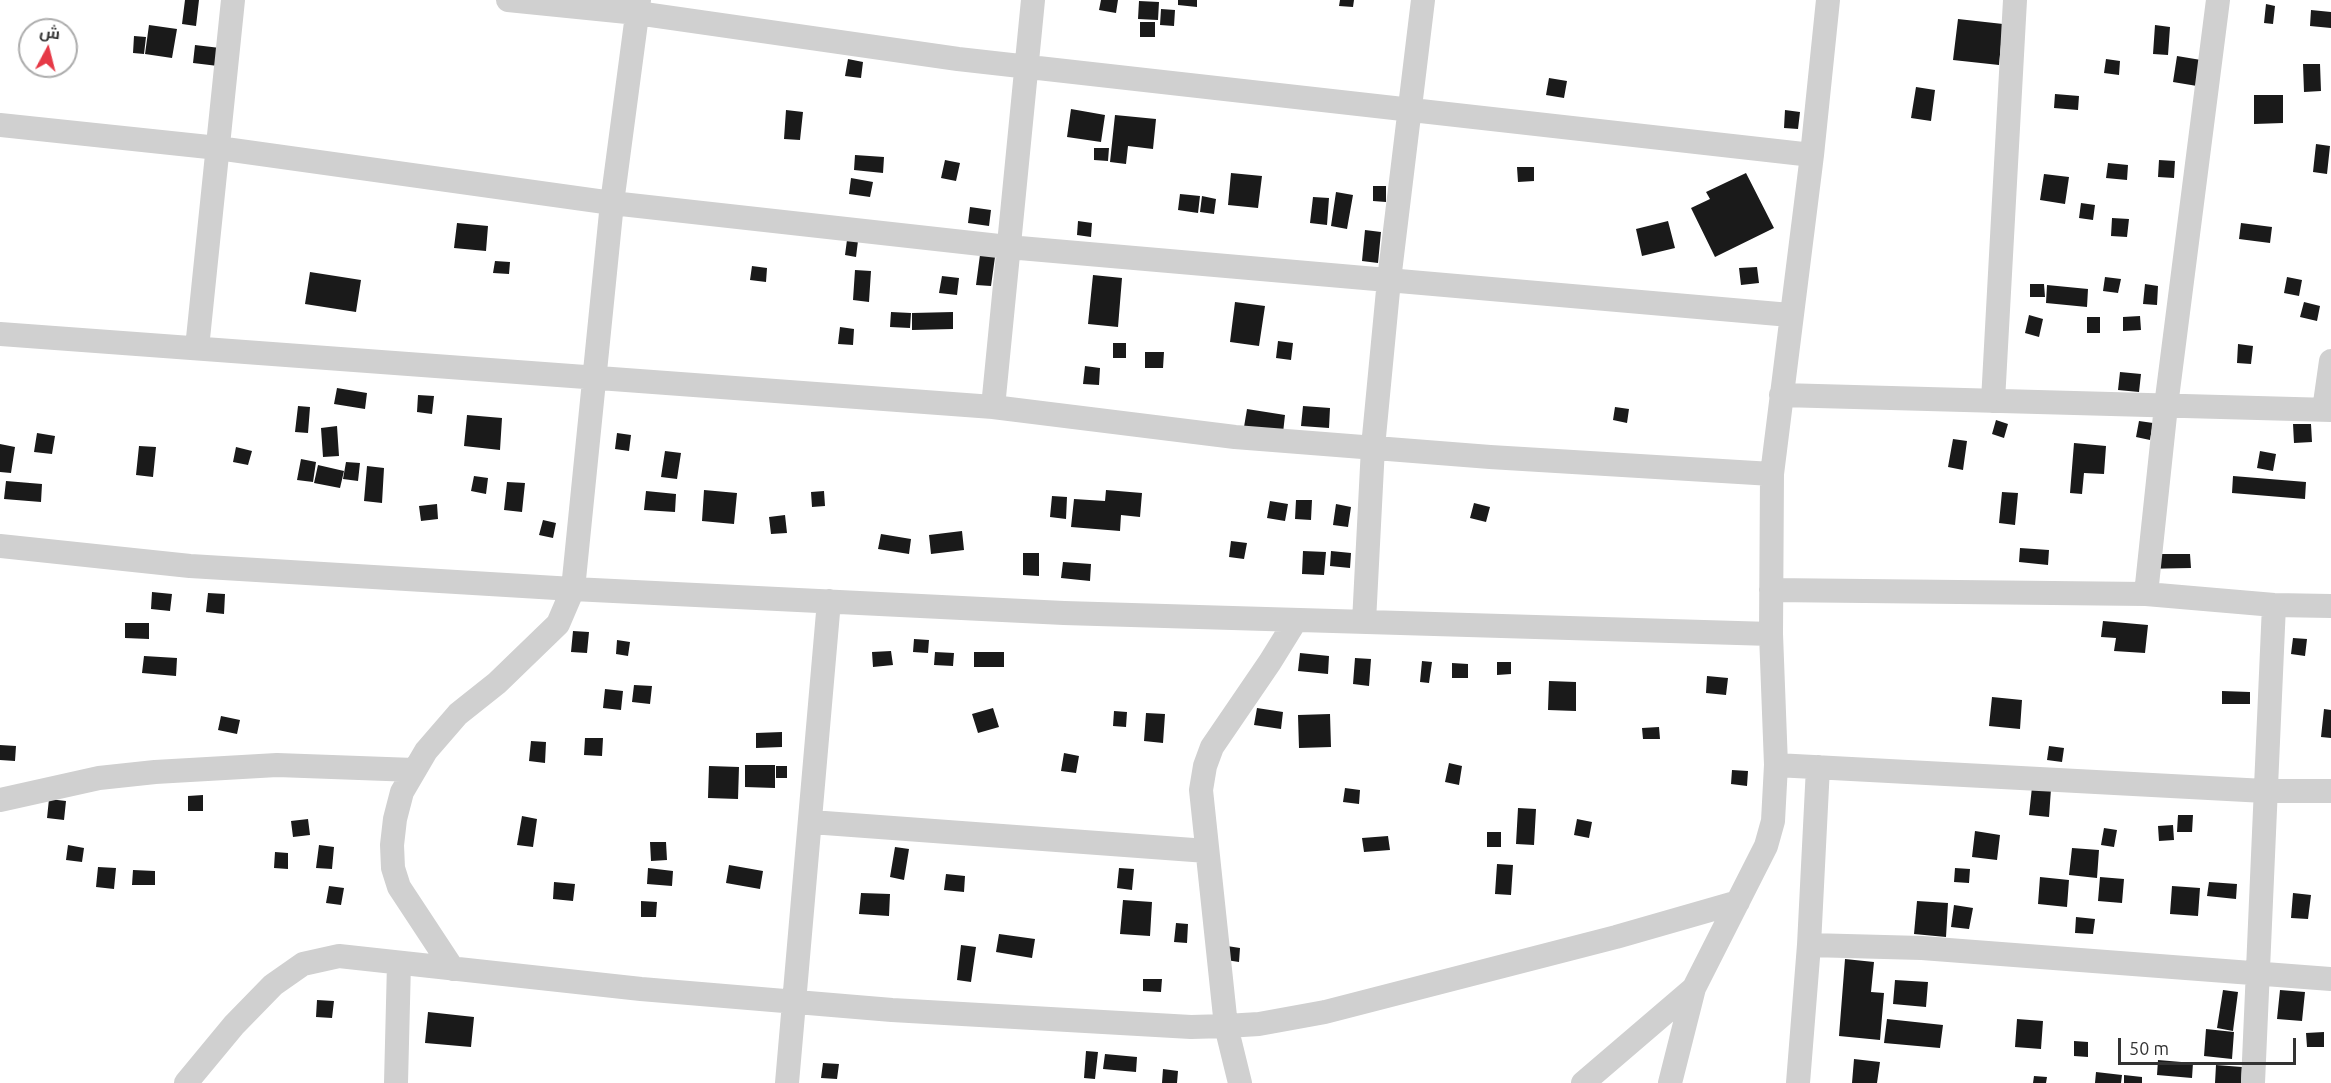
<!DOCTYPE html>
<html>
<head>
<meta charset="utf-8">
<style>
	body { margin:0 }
	#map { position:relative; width:2331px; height:1083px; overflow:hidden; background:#fff; font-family:Ubuntu,Cairo,sans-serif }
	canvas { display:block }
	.north { position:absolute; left:18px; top:18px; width:60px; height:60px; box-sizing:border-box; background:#fff; border:2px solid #adadad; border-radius:50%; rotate:7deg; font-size:16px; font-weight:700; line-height:24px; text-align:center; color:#333 }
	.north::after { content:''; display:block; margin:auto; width:21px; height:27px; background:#e63946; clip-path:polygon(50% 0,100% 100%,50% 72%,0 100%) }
	.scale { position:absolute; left:2118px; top:1038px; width:178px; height:27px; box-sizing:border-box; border:3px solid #333; border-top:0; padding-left:8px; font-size:18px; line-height:21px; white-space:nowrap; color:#333; -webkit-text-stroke:4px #fff; paint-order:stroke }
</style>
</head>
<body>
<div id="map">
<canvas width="2331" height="1083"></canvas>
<div class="north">ش</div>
<div class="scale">50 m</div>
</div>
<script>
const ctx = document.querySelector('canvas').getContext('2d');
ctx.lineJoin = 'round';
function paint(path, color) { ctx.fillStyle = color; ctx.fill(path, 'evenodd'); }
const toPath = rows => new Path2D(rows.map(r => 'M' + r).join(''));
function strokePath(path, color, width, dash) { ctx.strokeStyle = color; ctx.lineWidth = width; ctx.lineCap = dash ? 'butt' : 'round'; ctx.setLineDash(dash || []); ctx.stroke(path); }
paint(toPath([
	[185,0,199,0,196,26,182,24],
	[1101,0,1118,0,1116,13,1099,10],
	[1178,0,1197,0,1197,7,1178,5],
	[1340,0,1354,0,1353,7,1339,6],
	[1139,1,1159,2,1158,20,1138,19],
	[2266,4,2275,6,2273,24,2264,23],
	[1161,9,1175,10,1174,26,1160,25],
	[2311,10,2331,12,2331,28,2310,26],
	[1958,19,2003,24,1999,65,1953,60],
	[1140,22,1155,22,1155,37,1140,37],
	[149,25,177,29,172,58,145,54],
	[2155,25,2170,27,2168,55,2153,54],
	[134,36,146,37,144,54,133,53],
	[195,45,220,48,218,66,193,63],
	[2177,56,2201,60,2197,86,2173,82],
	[848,59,863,62,861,78,845,76],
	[2106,59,2120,61,2119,75,2104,73],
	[2303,64,2320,64,2321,91,2304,92],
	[1549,78,1567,81,1564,98,1546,95],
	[1916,87,1935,90,1931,121,1911,118],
	[2055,94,2079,96,2078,110,2054,108],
	[2254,95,2283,95,2283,123,2254,124],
	[1071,109,1105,115,1101,142,1067,137],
	[786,110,803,112,800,140,784,139],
	[1785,110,1800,112,1798,129,1784,128],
	[1115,115,1156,119,1153,149,1128,146,1126,164,1110,162],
	[2316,144,2330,146,2327,174,2313,172],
	[1094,148,1109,148,1108,161,1094,160],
	[855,155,884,157,883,173,854,170],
	[945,160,960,163,956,181,941,178],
	[2159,160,2175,161,2174,178,2158,177],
	[2108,163,2128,165,2127,180,2106,178],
	[1517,167,1534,167,1534,181,1518,182],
	[1231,173,1262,176,1258,208,1228,205],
	[1746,173,1774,228,1715,257,1691,208,1710,199,1706,192],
	[2044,174,2069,177,2065,204,2040,200],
	[851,178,873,182,870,197,849,194],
	[1373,186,1386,186,1386,202,1373,201],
	[1336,192,1353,195,1347,229,1331,226],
	[1180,194,1200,196,1198,213,1178,210],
	[1202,196,1216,199,1214,214,1200,212],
	[1313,197,1329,198,1327,225,1310,223],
	[2081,203,2095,205,2093,220,2079,218],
	[970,207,991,210,989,226,968,223],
	[2112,218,2129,219,2127,237,2111,236],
	[1078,221,1092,223,1091,237,1077,235],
	[1668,221,1675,248,1642,256,1636,229],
	[457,223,488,226,486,251,454,248],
	[2241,223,2272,227,2270,243,2239,239],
	[1365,230,1381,232,1378,263,1362,261],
	[847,240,858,241,856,257,845,255],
	[980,255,995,257,991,286,976,285],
	[495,261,510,262,509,274,493,273],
	[752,266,767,268,766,282,750,280],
	[1757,267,1759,283,1741,285,1739,268],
	[855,270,871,271,869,302,853,300],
	[310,272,361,280,356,312,305,304],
	[1093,275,1122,278,1118,327,1088,324],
	[942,276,959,278,957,295,939,293],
	[2105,277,2121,279,2118,293,2103,291],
	[2287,277,2302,280,2299,296,2284,293],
	[2030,284,2044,284,2045,297,2030,297],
	[2145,284,2158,286,2157,305,2143,304],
	[2047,285,2088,289,2087,307,2046,303],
	[1235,302,1265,306,1259,346,1230,342],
	[2304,302,2320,306,2317,321,2300,317],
	[891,312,911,313,910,328,890,327],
	[953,312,953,329,912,330,912,313],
	[2029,315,2043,319,2039,337,2025,333],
	[2140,316,2141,330,2123,331,2123,317],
	[2087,317,2100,317,2100,333,2087,333],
	[840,327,854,329,853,345,838,344],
	[1278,341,1293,343,1291,360,1276,358],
	[1113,343,1126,343,1126,358,1113,358],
	[2238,344,2253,346,2251,364,2237,363],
	[1145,352,1164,352,1163,368,1145,368],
	[1085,366,1100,368,1099,385,1083,384],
	[2120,372,2141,374,2139,392,2118,390],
	[337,388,367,393,365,409,334,404],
	[418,395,434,396,432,414,417,412],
	[298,406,310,407,308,433,295,432],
	[1303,406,1330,408,1329,428,1301,426],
	[1615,407,1629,409,1627,423,1613,420],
	[1247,409,1285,415,1283,433,1244,427],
	[467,415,502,418,500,450,464,446],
	[1996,420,2008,424,2004,438,1992,434],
	[2139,421,2153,423,2150,440,2136,437],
	[2293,424,2311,424,2312,442,2294,443],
	[337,426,339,456,323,457,321,428],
	[37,433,55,436,52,454,34,452],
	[617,433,631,435,629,451,615,449],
	[1953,439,1967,441,1963,470,1948,467],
	[2074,443,2106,446,2104,474,2084,473,2082,494,2070,493],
	[0,444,15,447,11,473,0,472],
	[139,446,156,447,153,477,136,475],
	[236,447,252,451,248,465,233,462],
	[665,451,681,453,677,479,661,477],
	[2260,451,2276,454,2273,471,2257,468],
	[301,459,316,462,313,482,297,480],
	[346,462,360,463,358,481,343,479],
	[318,465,344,471,340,488,314,483],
	[367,466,384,468,382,503,364,501],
	[474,476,488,478,486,494,471,491],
	[2233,476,2306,482,2305,499,2232,493],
	[6,481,42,484,41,502,4,499],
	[507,482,525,483,522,512,504,510],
	[704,490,737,493,734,524,702,521],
	[1106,490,1142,493,1140,517,1121,515,1120,531,1071,527,1074,499,1105,501],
	[646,491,676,494,675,512,644,510],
	[824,491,825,506,812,507,811,492],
	[2002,492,2018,493,2015,525,1999,523],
	[1052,496,1067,497,1066,519,1050,517],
	[1296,500,1312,500,1311,520,1295,519],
	[1270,501,1288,504,1285,521,1267,518],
	[1474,503,1490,507,1486,522,1470,518],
	[437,504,438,519,421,521,419,506],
	[1336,504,1351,507,1348,527,1333,525],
	[785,515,787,533,771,534,769,517],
	[543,520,556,523,553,538,539,535],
	[962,531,964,550,931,554,929,535],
	[881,534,911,539,909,554,878,549],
	[1231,541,1247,543,1244,559,1229,557],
	[2020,548,2049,550,2048,565,2019,562],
	[1303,551,1326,552,1324,575,1302,574],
	[1331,551,1351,553,1350,568,1330,566],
	[1023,553,1039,553,1039,576,1023,575],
	[2139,554,2190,554,2191,568,2139,569],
	[1063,562,1091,564,1090,581,1061,578],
	[152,592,172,594,170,611,151,609],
	[208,593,225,594,224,614,206,612],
	[2103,621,2148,625,2145,653,2114,651,2116,638,2101,637],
	[125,623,149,623,149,639,125,638],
	[573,631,589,632,587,653,571,652],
	[2293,638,2307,639,2305,656,2291,654],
	[914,639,929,640,928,653,913,652],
	[617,640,630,642,628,656,616,654],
	[891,651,893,665,873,667,872,652],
	[935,652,954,653,953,666,934,665],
	[974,652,1004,652,1004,667,974,667],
	[1300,653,1329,656,1328,674,1298,671],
	[144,656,177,658,176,676,142,673],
	[1355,658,1371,659,1369,686,1353,684],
	[1422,661,1432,662,1429,683,1420,682],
	[1497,662,1511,662,1511,674,1497,675],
	[1452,663,1468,664,1468,678,1452,678],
	[1707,676,1728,678,1726,695,1706,693],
	[1549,681,1576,682,1576,711,1548,710],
	[634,685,652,686,650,704,632,702],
	[605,689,623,691,621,710,603,708],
	[2222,691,2250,692,2250,704,2222,704],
	[1992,697,2022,700,2020,729,1989,726],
	[993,708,999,727,978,733,972,714],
	[1257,708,1283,712,1281,729,1254,725],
	[2324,709,2331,710,2331,738,2321,737],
	[1114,711,1127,712,1126,727,1113,726],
	[1146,713,1165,714,1163,743,1144,741],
	[1330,714,1331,747,1299,748,1298,715],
	[221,716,240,720,237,734,218,730],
	[1659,727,1660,739,1643,739,1642,728],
	[782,732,782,747,756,748,756,733],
	[585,738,603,738,602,756,584,755],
	[531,741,546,742,545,763,529,761],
	[0,745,16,746,15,761,0,760],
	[2049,746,2064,748,2062,762,2047,760],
	[1064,753,1079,756,1076,773,1061,771],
	[1449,763,1462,766,1459,785,1445,782],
	[745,765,775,765,775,788,745,787],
	[709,766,739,767,738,799,708,798],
	[776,766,787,766,787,778,776,778],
	[1732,770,1748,771,1747,786,1731,784],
	[2032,787,2051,789,2049,817,2029,815],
	[1345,788,1360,790,1359,804,1343,802],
	[203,795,203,811,188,811,188,796],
	[49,799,66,801,64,820,47,818],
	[1518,808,1536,809,1534,845,1516,844],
	[2178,815,2193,815,2192,832,2177,832],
	[522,816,537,819,533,847,517,845],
	[308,819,310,835,293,837,291,821],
	[1577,819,1592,822,1589,838,1574,835],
	[2173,825,2174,840,2159,841,2158,826],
	[2104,828,2117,830,2114,847,2101,845],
	[1975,831,2000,835,1997,860,1972,857],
	[1487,832,1501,832,1501,847,1487,847],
	[1388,836,1390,850,1364,852,1362,838],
	[650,842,666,842,667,860,651,861],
	[68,845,84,848,82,862,66,860],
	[319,845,334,847,332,869,316,868],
	[895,847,909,849,904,880,890,877],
	[2072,848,2099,850,2097,878,2069,875],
	[275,852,288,853,288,869,274,868],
	[1497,864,1513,865,1511,895,1495,894],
	[729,865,763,871,760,889,726,883],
	[98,867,116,868,114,889,96,887],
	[648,868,673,871,672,886,647,884],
	[1119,868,1134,869,1132,890,1117,888],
	[1955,868,1970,869,1969,883,1954,882],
	[133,870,155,871,155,885,132,885],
	[946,874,965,876,964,892,944,890],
	[2040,877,2069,880,2067,907,2038,904],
	[2100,877,2124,879,2122,903,2098,901],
	[554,882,575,884,573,901,553,899],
	[2209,882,2237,884,2236,899,2207,896],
	[329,886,344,888,341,905,326,903],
	[2172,886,2200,888,2198,916,2170,914],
	[861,893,890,894,889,916,859,914],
	[2293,893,2311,895,2308,919,2291,918],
	[1123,900,1152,902,1150,936,1120,934],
	[641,901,657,902,656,917,641,917],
	[1917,901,1948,903,1946,937,1914,934],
	[1954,905,1973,908,1969,929,1951,927],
	[2076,917,2095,919,2093,934,2075,933],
	[1176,923,1188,924,1187,943,1174,942],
	[999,934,1035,939,1032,958,996,952],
	[961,945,976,947,971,982,957,980],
	[1227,946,1240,948,1239,962,1226,960],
	[1845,959,1874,962,1871,992,1884,993,1880,1040,1839,1036],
	[1143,979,1162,979,1161,992,1143,991],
	[1895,980,1928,982,1926,1007,1893,1004],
	[2223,990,2238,992,2233,1031,2217,1028],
	[2280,990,2305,992,2302,1021,2277,1019],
	[317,1000,334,1001,332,1018,316,1017],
	[428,1012,474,1017,471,1047,425,1043],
	[1887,1019,1943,1025,1940,1048,1884,1043],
	[2017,1019,2043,1021,2041,1049,2015,1047],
	[2206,1029,2234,1032,2232,1059,2204,1056],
	[2324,1032,2324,1047,2307,1047,2306,1033],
	[2074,1041,2088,1042,2088,1057,2074,1056],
	[1086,1051,1098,1052,1095,1079,1084,1078],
	[1105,1054,1137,1057,1136,1072,1103,1069],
	[1854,1059,1880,1062,1877,1083,1852,1083],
	[2158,1060,2193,1063,2192,1078,2157,1075],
	[823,1063,839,1064,837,1079,821,1078],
	[2216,1065,2242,1067,2241,1083,2215,1083],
	[1163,1069,1178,1071,1177,1083,1162,1083],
	[2096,1072,2122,1075,2121,1083,2095,1083],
	[2124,1075,2142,1077,2142,1083,2124,1083],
	[2034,1076,2047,1077,2046,1083,2033,1083]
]), '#1a1a1a');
strokePath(toPath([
	[508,0,637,13,958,59,1812,155],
	[0,125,218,148,612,203,1008,247,1790,315],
	[0,334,993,407,1235,437,1490,457,1772,474],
	[197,348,233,0],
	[1781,395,2331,410],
	[1993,401,2015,0],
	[993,407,1033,0],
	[2324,410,2331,361],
	[0,546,190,566,573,589,1064,613,1771,634],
	[1771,590,2146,594,2274,605,2331,606],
	[2146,594,2166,406,2218,0],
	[1364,622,1373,447,1389,280,1423,0],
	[1776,765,2265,791,2331,791],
	[0,800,99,778,155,772,277,765,414,770],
	[811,822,1207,851],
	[1809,945,1922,948,2331,979],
	[453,969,399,887,393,868,392,845,395,819,402,792,426,751,458,714,497,683,558,624,573,589,612,203,639,0],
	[186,1083,234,1025,273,985,303,964,339,956,641,989,892,1010,1191,1027,1226,1026,1259,1024,1325,1012,1616,937,1738,902],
	[396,1083,399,963],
	[787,1083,829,601],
	[1240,1083,1226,1026,1201,790,1205,766,1212,747,1270,662,1296,620],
	[1583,1083,1694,988],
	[1670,1083,1694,988,1766,846,1773,821,1776,765,1771,634,1772,474,1812,155,1828,0],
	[1798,1083,1809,945,1818,767],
	[2253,1083,2274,605]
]), '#d0d0d0', 24);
</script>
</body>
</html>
